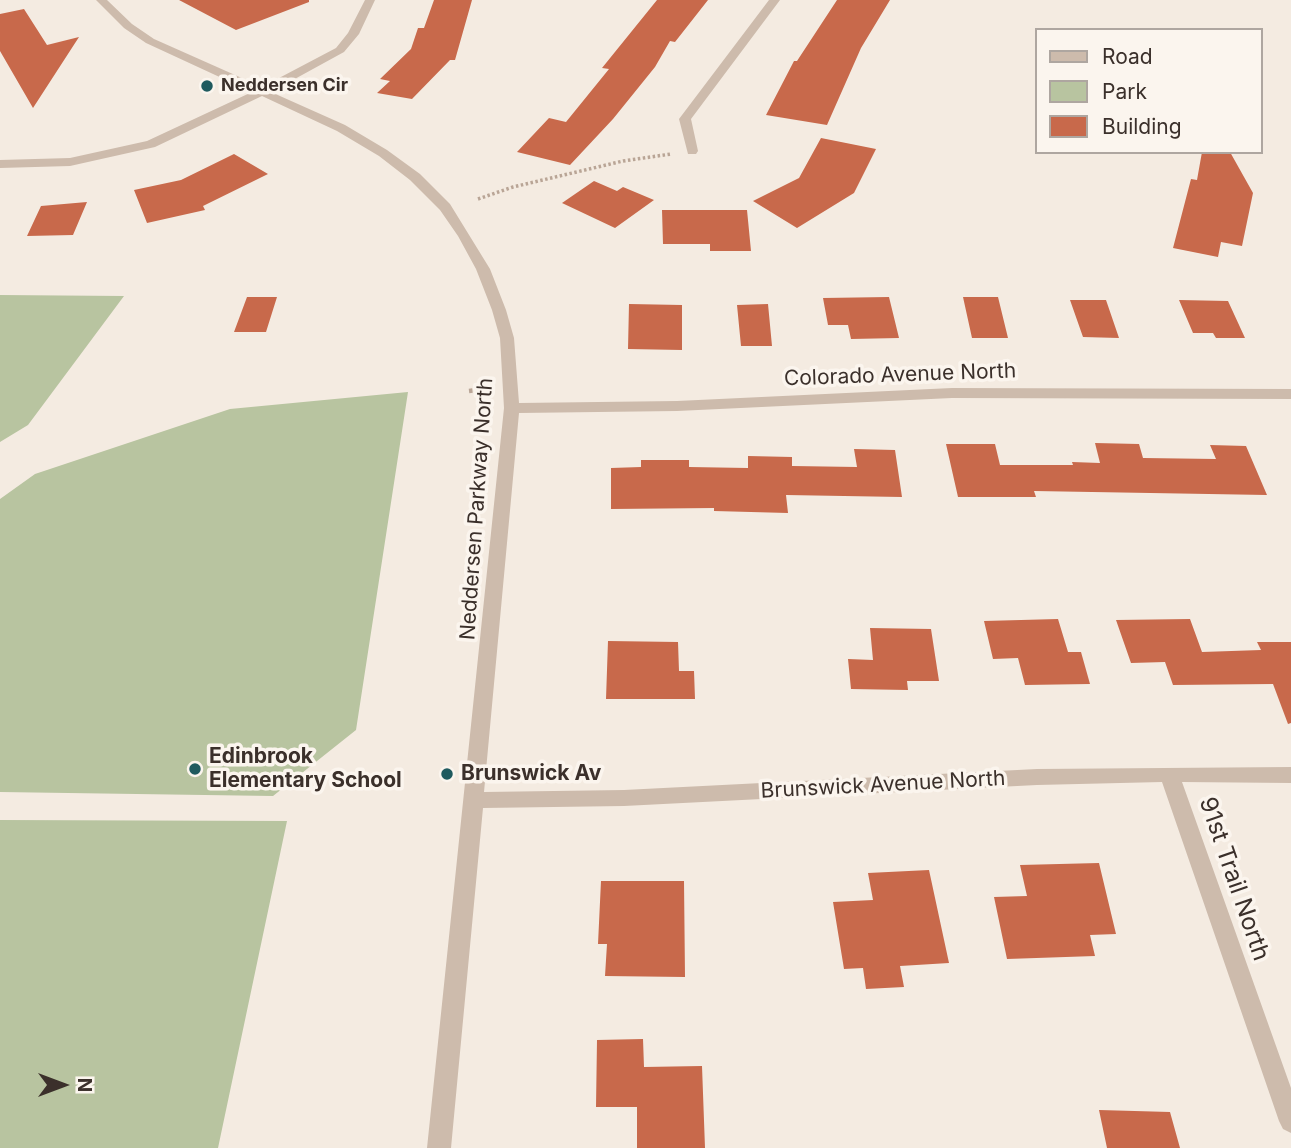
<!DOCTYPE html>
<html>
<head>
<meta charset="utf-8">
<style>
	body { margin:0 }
	#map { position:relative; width:1291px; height:1148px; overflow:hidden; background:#f4ebe1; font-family:Inter,sans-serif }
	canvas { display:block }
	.legend { position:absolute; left:1035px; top:28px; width:228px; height:126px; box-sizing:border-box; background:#fbf5ee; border:2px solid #aea6a0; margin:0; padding:9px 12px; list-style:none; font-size:21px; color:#3b302b }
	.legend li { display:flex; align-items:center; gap:14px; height:35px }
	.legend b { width:35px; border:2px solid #aea6a0 }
	.north { position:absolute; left:28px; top:1050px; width:70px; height:70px; -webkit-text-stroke:5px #fbf5ee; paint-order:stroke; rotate:90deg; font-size:19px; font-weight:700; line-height:28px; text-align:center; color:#3b302b }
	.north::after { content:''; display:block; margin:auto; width:24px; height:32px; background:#3b302b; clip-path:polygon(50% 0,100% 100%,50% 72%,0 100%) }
</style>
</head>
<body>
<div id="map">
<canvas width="1291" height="1148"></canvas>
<ul class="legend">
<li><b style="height:9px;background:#cdbbac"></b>Road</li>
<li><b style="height:19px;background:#b8c4a0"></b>Park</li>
<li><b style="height:19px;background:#c8694b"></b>Building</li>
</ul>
<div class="north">N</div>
</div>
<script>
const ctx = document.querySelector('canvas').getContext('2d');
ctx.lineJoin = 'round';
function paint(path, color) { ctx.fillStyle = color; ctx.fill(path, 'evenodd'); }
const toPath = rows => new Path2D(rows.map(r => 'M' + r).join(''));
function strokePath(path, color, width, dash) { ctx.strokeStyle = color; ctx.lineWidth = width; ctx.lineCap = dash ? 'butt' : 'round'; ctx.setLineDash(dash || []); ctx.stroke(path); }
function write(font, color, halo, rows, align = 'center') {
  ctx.font = font + ' Inter,sans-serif'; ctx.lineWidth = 7; ctx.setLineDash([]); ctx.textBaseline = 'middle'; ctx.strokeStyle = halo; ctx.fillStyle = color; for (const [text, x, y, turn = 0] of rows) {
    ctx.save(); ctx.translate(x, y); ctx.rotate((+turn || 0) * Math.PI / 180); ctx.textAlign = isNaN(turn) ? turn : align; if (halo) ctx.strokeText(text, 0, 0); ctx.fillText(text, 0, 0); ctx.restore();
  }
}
paint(toPath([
	[0,295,124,296,28,425,0,442],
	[408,392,356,730,273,796,0,792,0,499,35,474,230,409],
	[0,820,287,821,218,1148,0,1148]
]), '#b8c4a0');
paint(toPath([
	[179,0,309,0,309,2,236,30],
	[434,0,472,0,455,60,450,60,412,99,377,93,390,81,380,79,411,49,418,28,424,28],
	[657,0,708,0,675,42,670,41,655,67,613,119,570,165,517,152,549,118,566,122,609,69,602,68],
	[837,0,890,0,861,48,827,125,766,115,794,61,797,61],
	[24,9,47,45,79,37,33,108,0,51,0,14],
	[821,138,876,149,854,193,797,228,753,201,799,178],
	[1202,152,1230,152,1253,193,1242,246,1221,242,1218,257,1173,248,1191,179,1197,180],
	[234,154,268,174,203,206,205,210,147,223,134,190,181,180],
	[594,181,617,191,623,187,654,200,615,228,562,203],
	[87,202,73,235,27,236,41,206],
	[662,210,747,210,751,251,710,251,710,244,663,244],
	[247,297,277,297,266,332,234,332],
	[889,297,899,338,851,339,848,325,828,325,823,298],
	[963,297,998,297,1008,338,972,338],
	[1070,300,1106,300,1119,338,1083,337],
	[1179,300,1228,301,1245,338,1216,338,1213,333,1193,333],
	[629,304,682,305,682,350,628,349],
	[768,304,772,346,741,346,737,305],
	[1095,443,1139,444,1143,458,1216,459,1210,445,1246,446,1267,495,1034,491,1036,497,958,497,946,444,995,444,1000,465,1073,465,1072,462,1100,463],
	[854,449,895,450,902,497,786,495,788,513,714,511,714,508,611,509,611,468,641,467,641,460,689,460,689,467,748,468,748,456,792,457,792,466,857,467],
	[1058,619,1068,652,1081,652,1090,684,1025,685,1018,658,993,659,984,621],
	[1190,619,1202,652,1261,650,1257,642,1291,642,1291,723,1288,724,1273,684,1173,685,1165,662,1131,663,1116,620],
	[870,628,931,629,939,681,907,681,908,690,851,689,848,659,873,660],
	[608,641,678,642,679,671,694,671,695,699,606,699],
	[1099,863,1116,934,1090,935,1095,956,1007,959,994,897,1027,896,1020,865],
	[929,870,949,963,900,966,904,987,866,989,863,968,844,969,833,902,873,900,868,873],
	[601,881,684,881,685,977,605,976,607,944,598,944],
	[643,1039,644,1067,702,1066,705,1148,637,1148,637,1107,596,1107,597,1040],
	[1099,1110,1170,1112,1180,1148,1107,1148]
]), '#c8694b');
strokePath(toPath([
	[478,199,513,187,623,161,671,154]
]), '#b9a596', 3.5, [2.5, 2.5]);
strokePath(toPath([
	[469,391,485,389]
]), '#b9a596', 4.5, [3.5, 3.5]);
paint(toPath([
	[96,0,107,0,132,24,154,39,262,87,336,48,348,33,365,0,375,0,359,34,344,52,271,92,345,125,387,150,420,174,450,204,490,269,506,310,514,338,519,403,677,401,952,388,1291,389,1291,399,952,398,677,411,519,413,484,792,624,790,1037,769,1291,767,1291,783,1182,782,1291,1088,1291,1133,1283,1129,1279,1121,1162,782,1037,785,624,806,483,808,451,1148,427,1148,504,408,500,338,492,310,476,269,458,236,440,210,410,180,379,156,337,131,262,96,155,147,70,166,0,168,0,160,70,158,147,141,252,92,146,43,124,28,96,0],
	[769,0,780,0,691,119,698,151,696,154,688,154,679,119,769,0]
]), '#cdbbac');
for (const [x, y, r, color] of [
	[207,86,7,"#1f5a5e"],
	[195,769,7,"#1f5a5e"],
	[447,774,7,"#1f5a5e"]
]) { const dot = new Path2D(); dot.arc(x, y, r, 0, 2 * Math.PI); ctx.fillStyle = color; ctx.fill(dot); strokePath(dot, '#fbf5ee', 2.5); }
write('bold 18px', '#3b302b', '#fbf5ee', [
	["Neddersen Cir",221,86]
], 'left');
write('21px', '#3b302b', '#fbf5ee', [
	["Colorado Avenue North",900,375,-2],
	["Neddersen Parkway North",477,509,-86],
	["Brunswick Avenue North",883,785,-3]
]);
write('bold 21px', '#3b302b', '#fbf5ee', [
	["Edinbrook",209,757],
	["Elementary School",209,781],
	["Brunswick Av",461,774]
], 'left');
write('24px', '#3b302b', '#fbf5ee', [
	["91st Trail North",1234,879,71]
]);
</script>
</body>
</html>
